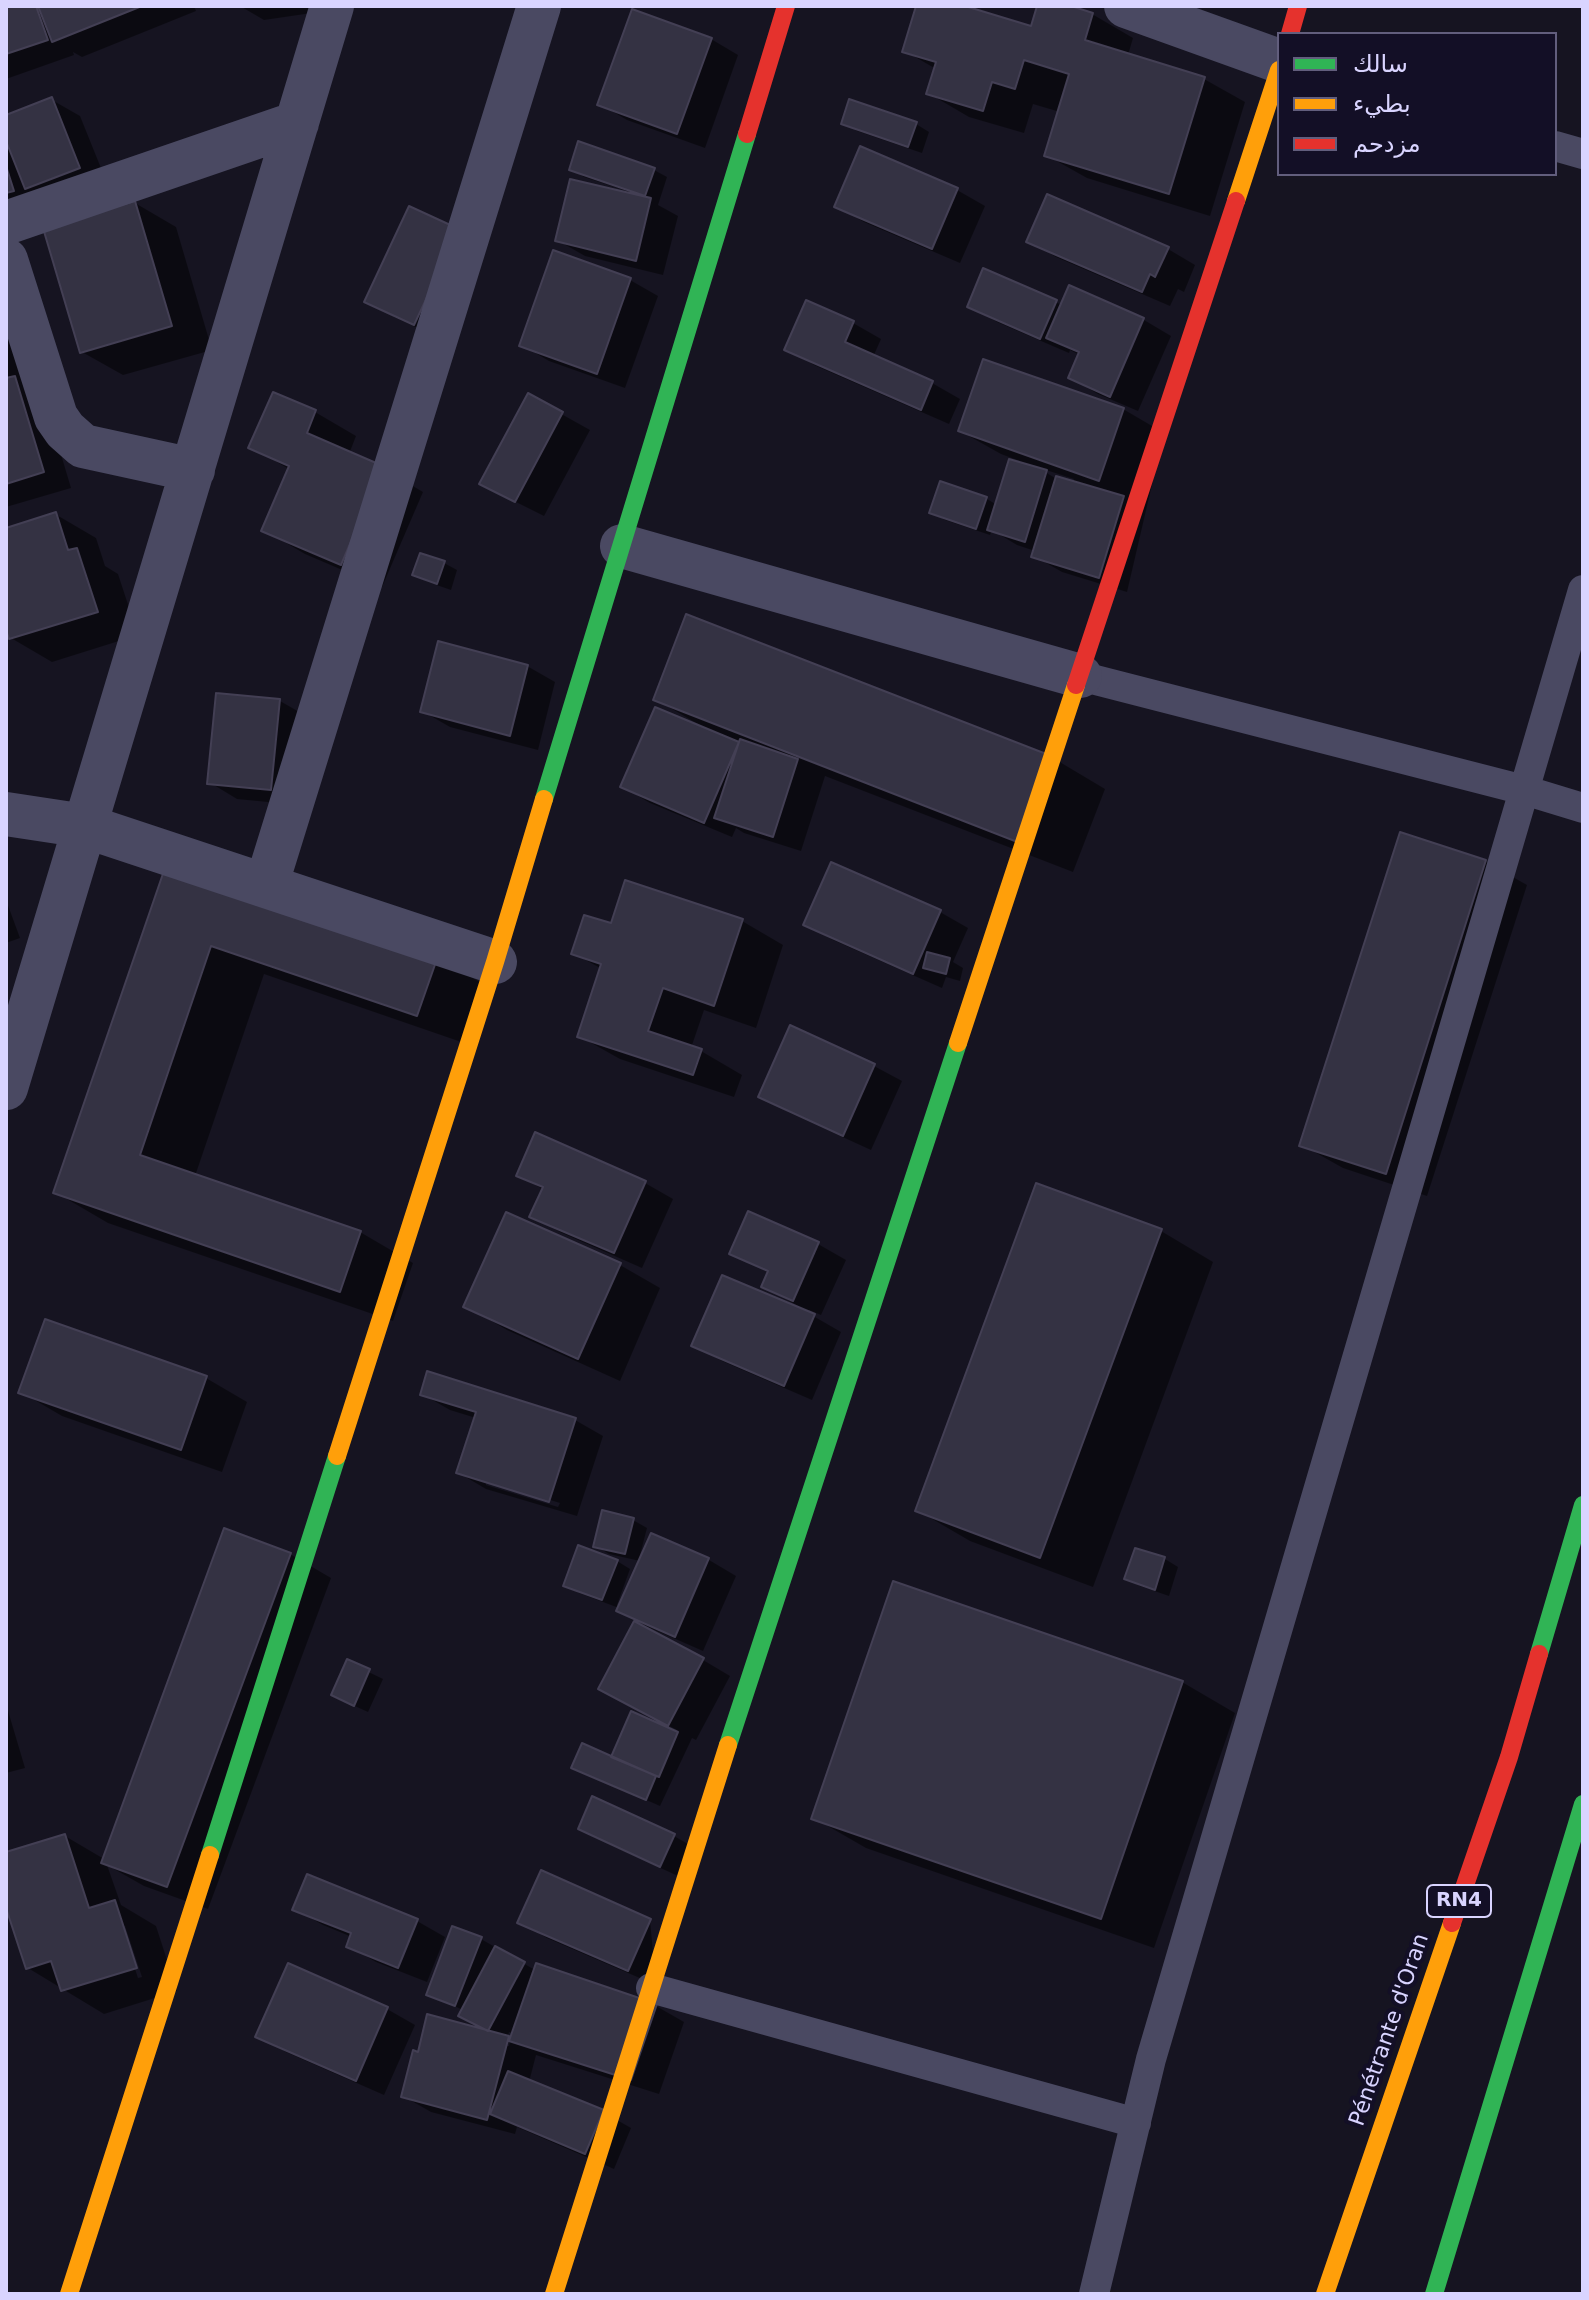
<!DOCTYPE html>
<html>
<head>
<meta charset="utf-8">
<style>
	body { margin:0 }
	#map { position:relative; width:1589px; height:2300px; overflow:hidden; background:#161421; font-family:"DejaVu Sans","Noto Sans Arabic",sans-serif }
	canvas { display:block }
	.frame { position:absolute; inset:0; border:8px solid #d9d4ff; pointer-events:none }
	.legend { position:absolute; left:1277px; top:32px; width:280px; height:144px; box-sizing:border-box; background:#130f26; border:2px solid #625e7d; margin:0; padding:10px 14px; list-style:none; font-size:24px; color:#d9d4ff }
	.legend li { display:flex; align-items:center; gap:16px; height:40px }
	.legend b { width:40px; border:2px solid #625e7d }
</style>
</head>
<body>
<div id="map">
<canvas width="1589" height="2300"></canvas>
<div class="frame"></div>
<ul class="legend">
<li><b style="height:10px;background:#30b455"></b>سالك</li>
<li><b style="height:10px;background:#ff9f0a"></b>بطيء</li>
<li><b style="height:10px;background:#e5322d"></b>مزدحم</li>
</ul>
</div>
<script>
const ctx = document.querySelector('canvas').getContext('2d');
ctx.lineJoin = 'round';
function paint(path, color) { ctx.fillStyle = color; ctx.fill(path, 'evenodd'); }
const toPath = rows => new Path2D(rows.map(r => 'M' + r).join(''));
function strokePath(path, color, width, dash) { ctx.strokeStyle = color; ctx.lineWidth = width; ctx.lineCap = dash ? 'butt' : 'round'; ctx.setLineDash(dash || []); ctx.stroke(path); }
function write(font, color, halo, rows, align = 'center') {
  ctx.font = font + ' "DejaVu Sans",sans-serif'; ctx.lineWidth = 8; ctx.setLineDash([]); ctx.textBaseline = 'middle'; ctx.strokeStyle = halo; ctx.fillStyle = color; for (const [text, x, y, turn = 0] of rows) {
    ctx.save(); ctx.translate(x, y); ctx.rotate((+turn || 0) * Math.PI / 180); ctx.textAlign = isNaN(turn) ? turn : align; if (halo) ctx.strokeText(text, 0, 0); ctx.fillText(text, 0, 0); ctx.restore();
  }
}
paint(toPath([
	[6,6,194,6,196,11,82,57,73,52,74,55,6,79],
	[240,6,339,6,339,9,264,20],
	[918,6,959,6,1032,29,1039,6,1064,6,1092,14,1133,38,1128,55,1204,79,1245,102,1210,216,1087,178,1046,155,1060,112,1033,104,1024,133,969,117,928,93,936,69,905,51],
	[711,39,738,55,705,148,627,120,600,104],
	[52,100,80,116,107,183,6,224,6,117],
	[843,123,916,124,929,132,922,153,857,131],
	[861,149,957,190,985,206,960,263,864,222,836,206],
	[571,169,654,170,667,177,658,205,678,216,663,275,585,256,557,240,626,194,627,191,584,177],
	[135,203,176,227,212,350,123,375,82,352],
	[410,209,442,339,394,317,367,301],
	[1029,241,1168,249,1195,265,1184,292,1178,289,1170,306,1056,257],
	[984,271,1062,305,1070,288,1144,320,1171,336,1138,411,1098,394,1071,378,1080,355,1070,350,1069,353,997,322,969,306],
	[630,280,658,296,625,388,549,361,522,345],
	[6,316,43,394,71,488,6,507],
	[853,323,881,339,873,357,932,383,960,399,949,424,814,365,787,349],
	[274,394,315,412,356,436,349,454,382,468,423,492,382,587,305,554,264,530,289,469,251,447],
	[529,396,590,430,544,516,510,499],
	[1123,409,1164,433,1127,592,1062,572,1034,556,1035,551,1017,545,992,530,990,535,945,520,931,512,941,483,987,499,997,505,1019,464,1020,461,1001,454,960,431],
	[1046,470,1074,479,1073,483,1055,478,1045,472],
	[55,514,96,538,105,566,118,574,138,635,52,662,11,638,6,623,6,530],
	[444,563,457,570,451,590,428,582,414,575],
	[527,666,555,682,538,750,450,727,422,711],
	[655,699,1053,758,1105,789,1073,872,825,776,801,851,744,833,736,828,732,837,650,803,623,787,698,724],
	[280,701,308,717,299,805,237,799,209,782],
	[1402,835,1486,862,1527,885,1427,1196,1343,1168,1302,1145],
	[168,864,437,957,490,988,470,1045,264,974,195,1176,360,1232,413,1263,393,1321,108,1223,55,1192],
	[832,864,940,912,968,928,953,962,963,968,960,981,946,977,942,988,833,940,805,924],
	[627,882,742,921,783,945,756,1028,704,1010,691,1048,701,1051,742,1075,734,1097,620,1059,579,1036,602,969,573,953,612,926],
	[6,900,20,938,6,943],
	[791,1028,874,1066,902,1081,871,1150,788,1112,760,1096],
	[519,1175,645,1183,673,1199,642,1268,560,1232,532,1216,544,1190],
	[1161,1231,1213,1262,1093,1587,970,1541,917,1510],
	[818,1244,846,1260,821,1315,809,1310,808,1313,841,1332,812,1400,722,1361,694,1345,796,1309,798,1306,764,1286,769,1273,732,1253],
	[620,1265,660,1288,620,1381,507,1330,466,1306],
	[206,1378,247,1402,222,1472,62,1416,21,1392],
	[422,1394,575,1420,603,1436,577,1516,486,1489,459,1473,476,1418,450,1410],
	[486,1480,560,1503,558,1507,486,1485],
	[633,1520,647,1528,639,1559,641,1560,652,1535,709,1560,736,1576,703,1651,646,1626,618,1610,619,1608,579,1593,566,1585,617,1561,630,1569,617,1605,620,1606,640,1561,609,1554,596,1546],
	[1136,1550,1165,1559,1178,1567,1169,1596,1140,1586,1127,1579],
	[290,1554,331,1578,208,1909,144,1886,107,1865,121,1905,156,1926,177,1991,104,2014,28,1968,6,1901,6,1854,65,1836,104,1859],
	[121,1926,125,1926,142,1977,138,1978],
	[703,1660,730,1676,696,1740,692,1738,660,1806,574,1768,613,1759,676,1733,677,1730,628,1704],
	[348,1662,383,1679,368,1712,346,1702],
	[1182,1682,1235,1713,1154,1948,866,1848,814,1818],
	[6,1704,25,1768,6,1773],
	[593,1798,674,1836,702,1852,689,1881,608,1844,580,1828],
	[295,1909,417,1921,445,1937,427,1982,376,1962,349,1946,352,1937,323,1925],
	[650,1920,656,1985,547,1938,520,1922],
	[481,1939,535,1970,656,2006,684,2022,659,2094,536,2055,529,2082,603,2112,631,2128,614,2169,517,2127,515,2134,431,2112,403,2096,419,2054,489,2032,463,2010,429,1994],
	[509,2032,512,2033,509,2046,505,2046],
	[387,2009,415,2025,384,2095,286,2052,258,2036]
]), '#0007');
const building = toPath([
	[6,6,36,6,48,40,6,54,6,6],
	[38,6,142,6,52,42,38,6],
	[916,6,965,6,1031,26,1037,6,1071,6,1093,13,1085,40,1205,77,1169,194,1044,156,1069,74,1024,60,1015,89,992,82,983,111,926,94,936,62,902,52,916,6],
	[632,9,712,38,677,134,597,105,632,9],
	[52,97,80,168,25,189,6,141,6,115,52,97],
	[849,99,917,122,908,147,841,124,849,99],
	[578,141,655,168,645,196,569,170,578,141],
	[860,146,958,188,932,249,834,207,860,146],
	[6,166,14,191,6,193,6,166],
	[570,179,651,198,636,261,555,241,570,179],
	[1047,194,1169,247,1155,277,1150,274,1142,292,1026,242,1047,194],
	[135,201,172,326,80,353,43,228,135,201],
	[409,206,459,229,414,325,364,302,409,206],
	[553,250,631,278,597,374,519,346,553,250],
	[983,268,1057,300,1040,339,967,307,983,268],
	[1069,285,1144,318,1110,397,1068,378,1079,352,1046,338,1069,285],
	[806,300,854,321,845,342,933,381,921,410,784,350,806,300],
	[983,359,1124,408,1099,481,958,431,983,359],
	[15,376,44,472,6,484,6,378,15,376],
	[273,392,316,410,307,433,383,466,341,565,261,531,289,466,248,448,273,392],
	[528,393,563,412,515,502,479,484,528,393],
	[1009,459,1047,470,1025,542,987,530,1009,459],
	[1056,476,1124,496,1099,578,1031,557,1056,476],
	[940,481,987,497,976,529,929,513,940,481],
	[56,512,68,550,77,548,98,612,9,639,6,630,6,528,56,512],
	[420,553,445,561,437,584,412,575,420,553],
	[686,614,1054,757,1020,843,653,700,686,614],
	[438,641,528,665,510,736,420,712,438,641],
	[216,693,280,699,271,790,207,784,216,693],
	[655,707,739,742,704,823,620,787,655,707],
	[740,739,798,759,773,837,714,818,740,739],
	[1400,832,1486,860,1386,1174,1299,1146,1400,832],
	[167,862,438,956,417,1016,211,946,140,1155,361,1231,340,1292,53,1193,167,862],
	[831,862,941,910,913,974,803,925,831,862],
	[625,880,743,919,714,1006,663,988,648,1031,702,1049,693,1075,577,1037,601,964,571,954,584,915,611,923,625,880],
	[927,952,950,958,946,974,923,968,927,952],
	[790,1025,875,1064,843,1136,758,1097,790,1025],
	[535,1132,646,1181,614,1253,529,1217,543,1187,516,1176,535,1132],
	[1036,1183,1162,1229,1040,1558,915,1511,1036,1183],
	[748,1211,819,1242,793,1301,761,1287,768,1271,729,1254,748,1211],
	[506,1212,621,1263,578,1359,463,1307,506,1212],
	[722,1275,815,1314,784,1386,691,1346,722,1275],
	[45,1319,207,1376,181,1450,18,1393,45,1319],
	[427,1371,576,1418,549,1502,456,1473,476,1412,420,1395,427,1371],
	[602,1510,634,1518,625,1554,593,1547,602,1510],
	[224,1528,291,1553,167,1887,101,1863,224,1528],
	[651,1533,709,1558,675,1637,616,1611,651,1533],
	[578,1545,618,1560,602,1600,563,1586,578,1545],
	[1135,1548,1165,1557,1155,1590,1124,1579,1135,1548],
	[893,1581,1183,1681,1101,1919,811,1819,893,1581],
	[634,1621,704,1658,668,1726,598,1689,634,1621],
	[347,1659,370,1669,354,1706,331,1695,347,1659],
	[631,1711,678,1732,659,1777,611,1757,631,1711],
	[582,1743,656,1776,646,1800,571,1768,582,1743],
	[592,1796,675,1834,660,1867,578,1829,592,1796],
	[65,1834,89,1908,115,1900,137,1968,61,1991,51,1961,26,1969,6,1908,6,1852,65,1834],
	[541,1870,651,1919,628,1971,517,1923,541,1870],
	[307,1874,418,1919,398,1968,346,1947,351,1933,292,1910,307,1874],
	[452,1926,482,1937,455,2006,426,1995,452,1926],
	[495,1946,525,1962,488,2031,458,2016,495,1946],
	[288,1963,388,2007,356,2081,255,2037,288,1963],
	[536,1963,657,2004,631,2080,509,2041,536,1963],
	[427,2014,509,2036,487,2120,401,2097,413,2050,418,2052,427,2014],
	[508,2071,604,2110,585,2154,490,2114,508,2071]
]);
paint(building, '#343243');
strokePath(building, '#433f54', 2);
strokePath(toPath([
	[1555,146,1583,154],
	[1080,676,1524,790,1583,808],
	[651,1988,1136,2123],
	[1094,2294,1151,2059,1583,590]
]), '#4a4962', 30);
strokePath(toPath([
	[1126,6,1279,61],
	[6,223,297,123],
	[6,260,56,417,65,430,83,446,193,470],
	[622,546,1080,676],
	[6,814,85,826,495,962],
	[266,886,539,6],
	[6,1088,332,6]
]), '#4a4962', 44);
strokePath(toPath([
	[544,799,747,134],
	[1539,1654,1583,1505],
	[728,1745,958,1043],
	[210,1855,337,1456],
	[1434,2294,1583,1804]
]), '#30b455', 18);
strokePath(toPath([
	[1236,201,1279,70],
	[958,1043,1076,685],
	[337,1456,495,962,544,799],
	[69,2294,210,1855],
	[554,2294,728,1745],
	[1325,2294,1452,1923]
]), '#ff9f0a', 18);
strokePath(toPath([
	[1290,34,1298,6],
	[747,134,786,6],
	[1076,685,1236,201],
	[1452,1923,1509,1757,1539,1654]
]), '#e5322d', 18);
for (const [x, y, w] of [
	[1459,1901,64]
]) { const box = new Path2D(); box.roundRect(x - w / 2, y - 16, w, 32, 6); ctx.fillStyle = '#130f26'; ctx.fill(box); strokePath(box, '#d9d4ff', 2); }
write('bold 20px', '#d9d4ff', null, [
	["RN4",1459,1901]
]);
write('22px', '#d9d4ff', '#130f26', [
	["Pénétrante d'Oran",1390,2030,-71]
]);
</script>
</body>
</html>
